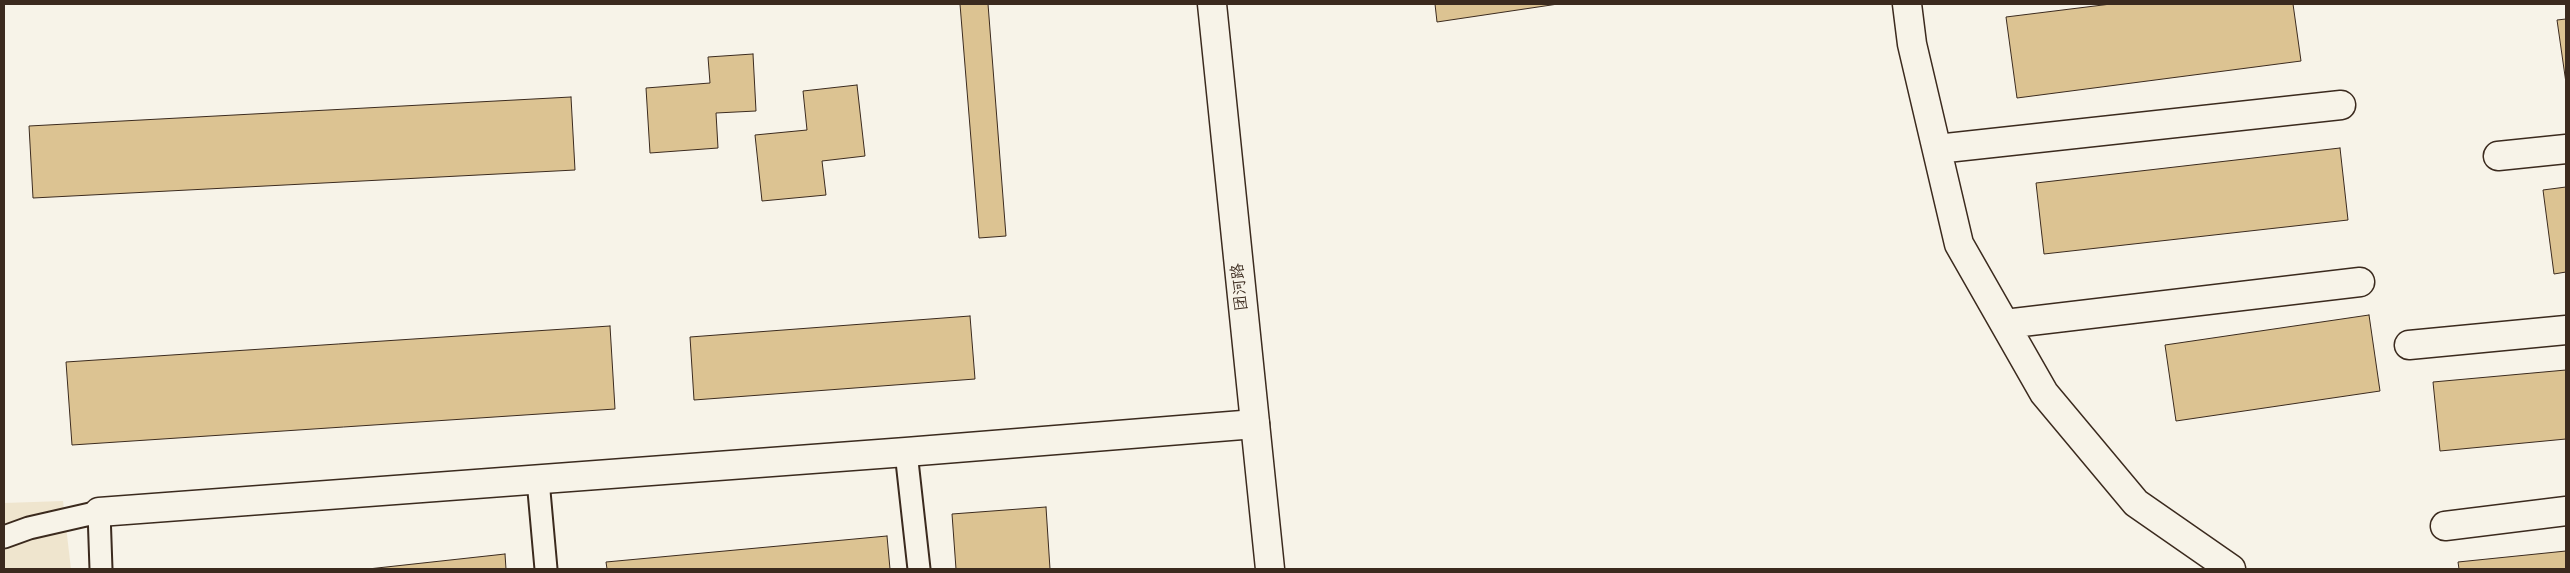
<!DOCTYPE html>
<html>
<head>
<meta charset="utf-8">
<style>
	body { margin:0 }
	#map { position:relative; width:2570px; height:573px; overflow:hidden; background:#f7f3e8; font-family:"Architects Daughter",sans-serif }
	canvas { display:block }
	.frame { position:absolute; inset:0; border:5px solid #3b2a1e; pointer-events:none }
</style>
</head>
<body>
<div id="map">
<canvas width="2570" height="573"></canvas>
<div class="frame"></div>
</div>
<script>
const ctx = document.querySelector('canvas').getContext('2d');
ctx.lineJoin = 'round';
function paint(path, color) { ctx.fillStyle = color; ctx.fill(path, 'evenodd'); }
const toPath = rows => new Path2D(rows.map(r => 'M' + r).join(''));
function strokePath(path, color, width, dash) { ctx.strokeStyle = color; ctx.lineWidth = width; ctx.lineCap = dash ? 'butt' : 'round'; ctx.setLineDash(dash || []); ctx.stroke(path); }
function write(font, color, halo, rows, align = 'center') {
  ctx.font = font + ' "Architects Daughter","LXGW WenKai TC",sans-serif'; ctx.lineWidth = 4; ctx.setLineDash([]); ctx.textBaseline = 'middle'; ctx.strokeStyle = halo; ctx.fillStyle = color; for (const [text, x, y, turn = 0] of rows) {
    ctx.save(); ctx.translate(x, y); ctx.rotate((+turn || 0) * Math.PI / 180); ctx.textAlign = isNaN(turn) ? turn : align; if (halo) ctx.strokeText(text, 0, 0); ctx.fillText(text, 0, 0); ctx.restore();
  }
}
paint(toPath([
	[63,501,71,569,4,569,4,503]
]), '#efe5ce');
const building = toPath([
	[960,4,988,4,1006,236,979,238,960,4],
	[1435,4,1558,4,1437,22,1435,4],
	[2111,4,2293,4,2301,61,2017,98,2006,17,2111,4],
	[2566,19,2566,83,2557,20,2566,19],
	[753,54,756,111,716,113,718,148,650,153,646,88,710,83,708,57,753,54],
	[857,85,865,156,822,161,826,195,762,201,755,135,807,130,803,91,857,85],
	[571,97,575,170,33,198,29,126,571,97],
	[2340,148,2348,220,2044,254,2036,183,2340,148],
	[2566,187,2566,272,2554,274,2543,190,2566,187],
	[2369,315,2380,391,2176,421,2165,345,2369,315],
	[970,316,975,379,694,400,690,337,970,316],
	[610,326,615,409,72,445,66,362,610,326],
	[2566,370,2566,439,2440,451,2433,382,2566,370],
	[1046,507,1050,569,956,569,952,514,1046,507],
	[887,536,890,569,607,569,606,562,887,536],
	[2566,551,2566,569,2459,569,2458,562,2566,551],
	[505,554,506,569,368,569,505,554]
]);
paint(building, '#dcc392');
strokePath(building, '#3b2a1e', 1);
const lane = toPath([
	[906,452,919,569],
	[538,480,546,569],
	[4,537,29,528,99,512,101,569]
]);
const street = toPath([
	[1907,4,1912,44,1959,244,2044,393,2136,503,2231,569],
	[1937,149,2341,105],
	[2498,156,2566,149],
	[2005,324,2360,282],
	[2409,345,2566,330],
	[99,512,906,452,1255,424],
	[2445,526,2566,511]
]);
const secondary = toPath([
	[1212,4,1270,569]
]);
strokePath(lane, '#3b2a1e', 25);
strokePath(street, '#3b2a1e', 31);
strokePath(secondary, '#3b2a1e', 31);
strokePath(lane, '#f7f3e8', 21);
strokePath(street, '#f7f3e8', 28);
strokePath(secondary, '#f7f3e8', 28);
write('16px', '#3b2a1e', '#f7f3e8', [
	["团河路",1241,287,-96]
]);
</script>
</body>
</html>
